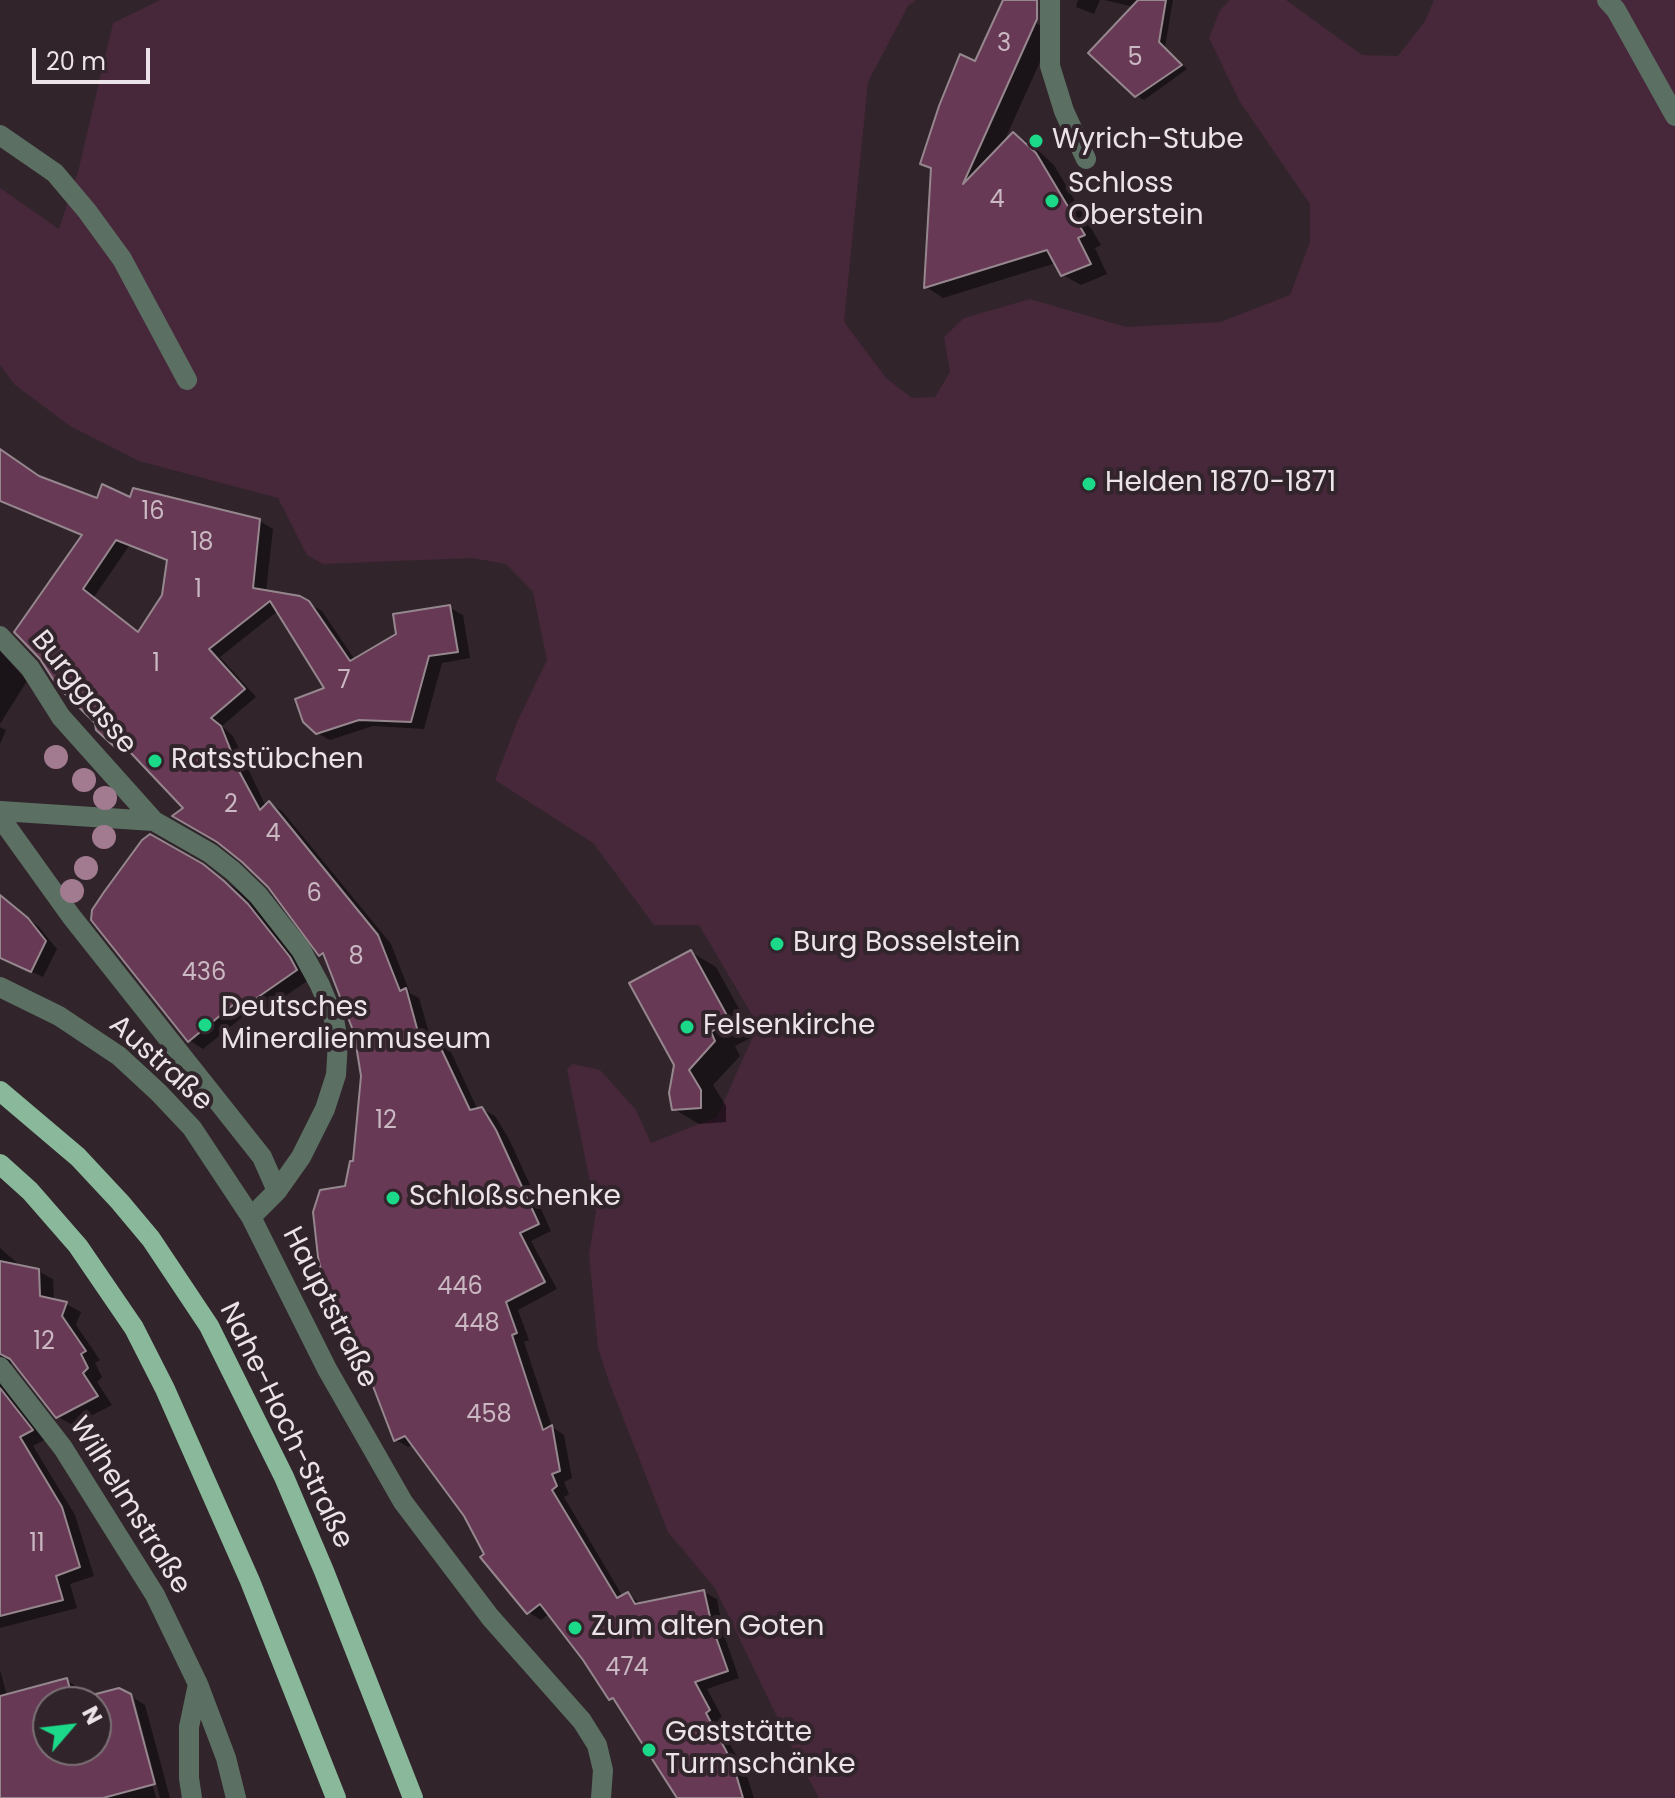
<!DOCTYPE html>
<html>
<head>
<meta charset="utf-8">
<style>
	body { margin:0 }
	#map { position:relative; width:1675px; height:1798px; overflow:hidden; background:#31252b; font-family:Poppins,sans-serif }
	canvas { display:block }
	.north { position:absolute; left:32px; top:1686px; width:80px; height:80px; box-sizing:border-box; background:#31252b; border:2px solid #7b7176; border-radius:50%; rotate:62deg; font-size:22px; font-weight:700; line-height:32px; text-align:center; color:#ebe3e7 }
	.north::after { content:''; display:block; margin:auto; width:28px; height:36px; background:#1bd988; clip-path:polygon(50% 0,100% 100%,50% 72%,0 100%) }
	.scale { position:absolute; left:32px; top:48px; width:118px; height:36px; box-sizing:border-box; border:4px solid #ebe3e7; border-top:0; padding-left:10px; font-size:24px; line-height:28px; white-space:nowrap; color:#ebe3e7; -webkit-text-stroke:6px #31252b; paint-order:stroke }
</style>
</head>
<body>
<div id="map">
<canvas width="1675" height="1798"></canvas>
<div class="north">N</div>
<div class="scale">20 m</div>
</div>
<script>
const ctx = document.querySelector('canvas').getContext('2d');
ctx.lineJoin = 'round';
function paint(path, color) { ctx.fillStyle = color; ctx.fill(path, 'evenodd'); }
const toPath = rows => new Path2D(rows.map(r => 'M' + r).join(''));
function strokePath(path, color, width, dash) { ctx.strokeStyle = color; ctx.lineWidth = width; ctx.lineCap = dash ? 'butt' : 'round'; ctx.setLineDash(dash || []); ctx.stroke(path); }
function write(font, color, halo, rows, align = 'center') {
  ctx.font = font + ' Poppins,sans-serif'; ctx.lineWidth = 8; ctx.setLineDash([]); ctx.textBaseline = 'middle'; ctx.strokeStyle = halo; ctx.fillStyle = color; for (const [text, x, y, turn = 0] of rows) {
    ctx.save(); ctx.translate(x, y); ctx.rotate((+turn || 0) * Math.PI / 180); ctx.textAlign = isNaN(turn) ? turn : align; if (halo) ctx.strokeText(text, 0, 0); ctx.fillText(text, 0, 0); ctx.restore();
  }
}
paint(toPath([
	[160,0,916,0,908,6,868,82,844,322,886,378,912,398,935,397,950,372,944,337,964,318,1030,299,1126,327,1220,322,1290,295,1310,242,1310,204,1240,102,1209,38,1220,10,1230,0,1286,0,1362,55,1398,56,1425,21,1434,0,1675,0,1675,1798,819,1798,792,1748,715,1588,668,1532,609,1382,598,1348,589,1254,596,1212,567,1069,573,1064,600,1070,636,1110,651,1143,717,1117,758,1025,699,925,654,925,593,843,495,780,518,720,547,660,533,592,506,564,472,558,323,564,307,555,278,498,139,461,70,426,15,385,0,365,0,188,59,229,78,172,113,23]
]), '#47273a');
paint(toPath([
	[1078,0,1100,0,1094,14,1076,7],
	[1104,0,1173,0,1165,47,1187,69,1144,100,1137,96,1134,7],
	[997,18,1036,23,1053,33,1003,144,1014,134,1031,144,1054,165,1101,245,1095,248,1107,274,1081,285,1063,275,1056,263,943,298,926,287,933,169,922,163,976,63],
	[0,451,46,483,98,500,132,499,260,521,273,529,266,592,299,598,322,611,355,660,450,608,463,615,470,658,442,663,424,729,373,726,330,740,317,733,327,689,278,611,220,657,256,697,222,726,233,736,266,807,270,804,282,811,391,944,410,993,419,998,432,1043,437,1042,450,1050,478,1110,482,1109,495,1116,509,1139,551,1231,531,1241,557,1289,518,1310,529,1340,524,1342,552,1427,564,1435,572,1478,564,1482,569,1494,564,1497,623,1597,628,1594,642,1605,704,1592,717,1599,724,1635,739,1678,707,1689,722,1717,717,1721,746,1773,754,1798,678,1798,620,1704,610,1699,550,1613,541,1620,528,1612,486,1555,466,1515,414,1445,408,1447,396,1440,375,1385,368,1382,347,1187,355,1163,363,1076,356,1033,327,958,320,954,270,886,186,808,138,758,121,750,97,722,59,686,83,536,0,499],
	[129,546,168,561,164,596,140,633,94,597],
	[0,643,2,653,27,681,0,724],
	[0,727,6,730,0,744],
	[150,836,217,875,239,891,262,914,310,979,253,1018,246,1014,203,1049,189,1040],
	[0,895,39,927,57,949,43,977,16,964,0,946],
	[691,952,716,967,754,1036,735,1046,740,1056,713,1085,726,1106,726,1122,699,1124,674,1109],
	[0,1248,23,1268,38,1271,53,1279,54,1301,66,1304,81,1312,76,1325,100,1360,95,1363,102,1377,97,1382,112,1405,73,1425,58,1417,15,1363,8,1364,46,1439,33,1446,75,1515,94,1576,70,1584,77,1608,0,1628],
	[0,1670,7,1696,66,1680,81,1689,84,1699,129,1696,156,1798,1,1798],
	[48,1702,96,1702,96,1750,48,1750],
	[134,1698,145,1705,170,1798,160,1798]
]), '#0007');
const building = toPath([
	[1003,0,1037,0,1037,19,963,184,1013,132,1036,153,1085,235,1078,238,1091,264,1061,276,1047,250,924,288,931,168,920,164,939,106,960,54,975,61,1003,0],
	[1138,0,1166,0,1159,42,1182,65,1135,97,1088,53,1138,0],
	[0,449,39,476,97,498,102,484,130,497,133,488,260,519,253,588,300,596,309,601,350,661,396,634,393,614,450,605,458,652,429,656,411,722,359,720,316,734,303,722,295,699,324,688,270,601,209,649,245,689,211,718,221,726,239,771,260,810,269,801,378,935,400,991,406,988,421,1043,437,1040,470,1110,482,1107,496,1130,539,1224,520,1233,545,1282,506,1302,517,1333,512,1335,543,1430,552,1425,560,1471,552,1474,557,1486,552,1490,617,1598,628,1592,635,1604,704,1590,712,1626,728,1671,695,1682,710,1710,706,1713,733,1764,743,1798,677,1798,613,1698,609,1700,583,1660,540,1604,527,1614,480,1557,484,1554,464,1516,405,1436,394,1441,371,1381,366,1383,329,1306,318,1257,313,1212,320,1190,345,1186,350,1161,353,1161,361,1076,354,1033,323,953,319,956,268,887,242,862,217,842,172,816,183,808,129,751,120,752,96,730,95,723,58,687,40,659,14,632,82,535,0,501,0,449],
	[116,540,167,560,162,595,138,632,83,589,116,540],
	[150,834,203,864,224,881,248,904,290,957,297,970,238,1011,233,1005,188,1042,91,920,92,910,104,892,142,840,150,834],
	[0,895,28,918,46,941,31,972,0,958,0,895],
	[691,950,730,1021,711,1032,715,1041,689,1070,701,1090,701,1108,672,1110,669,1093,674,1065,629,983,691,950],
	[0,1261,39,1269,40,1296,67,1302,62,1316,86,1351,81,1354,88,1368,83,1373,98,1396,56,1418,10,1359,0,1354,0,1261],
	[0,1388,33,1430,20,1437,62,1507,80,1567,56,1576,63,1600,0,1616,0,1388],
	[67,1678,73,1700,119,1688,131,1694,155,1784,103,1798,0,1798,0,1696,67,1678],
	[48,1702,96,1702,96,1750,48,1750,48,1702]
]);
paint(building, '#673954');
strokePath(building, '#96878f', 2);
strokePath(toPath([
	[1050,0,1050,66,1064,111,1086,159],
	[1607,0,1616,10,1675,116],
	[0,135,55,173,87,211,122,259,187,380],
	[0,636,30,668,61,717,154,821],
	[0,811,154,821,210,853,233,871,258,895,301,950,320,985,334,1019,338,1042,336,1075,325,1109,301,1157,277,1191,251,1217],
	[0,817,71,916,262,1157,277,1191],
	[0,987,59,1016,119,1056,159,1093,192,1128,251,1217,327,1369,403,1502,490,1617,582,1721,597,1745,603,1770,601,1798],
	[0,1367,63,1448,155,1595,198,1684,226,1758,236,1798],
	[192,1798,189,1778,189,1727,198,1684]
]), '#5b7063', 20);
strokePath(toPath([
	[0,1091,78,1157,120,1202,151,1239,209,1326,284,1477,324,1571,413,1798],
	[0,1164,30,1191,78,1246,134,1328,165,1389,250,1581,336,1798]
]), '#8ab89b', 20);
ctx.fillStyle = '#a27b90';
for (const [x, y] of [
	[56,757],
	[84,780],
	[105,798],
	[104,837],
	[86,868],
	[72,891]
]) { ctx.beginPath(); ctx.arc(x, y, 12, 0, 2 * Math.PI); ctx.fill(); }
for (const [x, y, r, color] of [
	[1036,141,8,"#1bd988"],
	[1052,201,8,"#1bd988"],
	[1089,484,8,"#1bd988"],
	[155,761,8,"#1bd988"],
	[777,944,8,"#1bd988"],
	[205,1025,8,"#1bd988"],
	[687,1027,8,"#1bd988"],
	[393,1198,8,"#1bd988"],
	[575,1628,8,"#1bd988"],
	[649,1750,8,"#1bd988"]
]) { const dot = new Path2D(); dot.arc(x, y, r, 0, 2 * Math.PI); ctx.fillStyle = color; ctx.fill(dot); strokePath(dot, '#31252b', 3); }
write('24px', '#cab8c2', null, [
	["3",1004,45],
	["5",1135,59],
	["4",997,201],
	["16",153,513],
	["18",202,544],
	["1",198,591],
	["1",156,665],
	["7",344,682],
	["2",231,806],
	["4",273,835],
	["6",314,895],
	["8",356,958],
	["436",204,974],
	["12",386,1122],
	["446",460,1288],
	["448",477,1325],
	["12",44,1343],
	["458",489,1416],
	["11",37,1545],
	["474",627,1669]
]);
write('28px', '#ebe3e7', '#31252b', [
	["Wyrich-Stube",1052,141],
	["Schloss",1068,185],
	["Oberstein",1068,217],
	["Helden 1870-1871",1105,484],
	["Ratsstübchen",171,761],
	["Burg Bosselstein",793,944],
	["Deutsches",221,1009],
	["Mineralienmuseum",221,1041],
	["Felsenkirche",703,1027],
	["Schloßschenke",409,1198],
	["Zum alten Goten",591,1628],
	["Gaststätte",665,1734],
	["Turmschänke",665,1766]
], 'left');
write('28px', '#ebe3e7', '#31252b', [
	["Burggasse",83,693,51],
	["Austraße",160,1064,42],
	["Hauptstraße",329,1308,63],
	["Nahe-Hoch-Straße",285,1426,64],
	["Wilhelmstraße",129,1506,58]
]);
</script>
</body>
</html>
